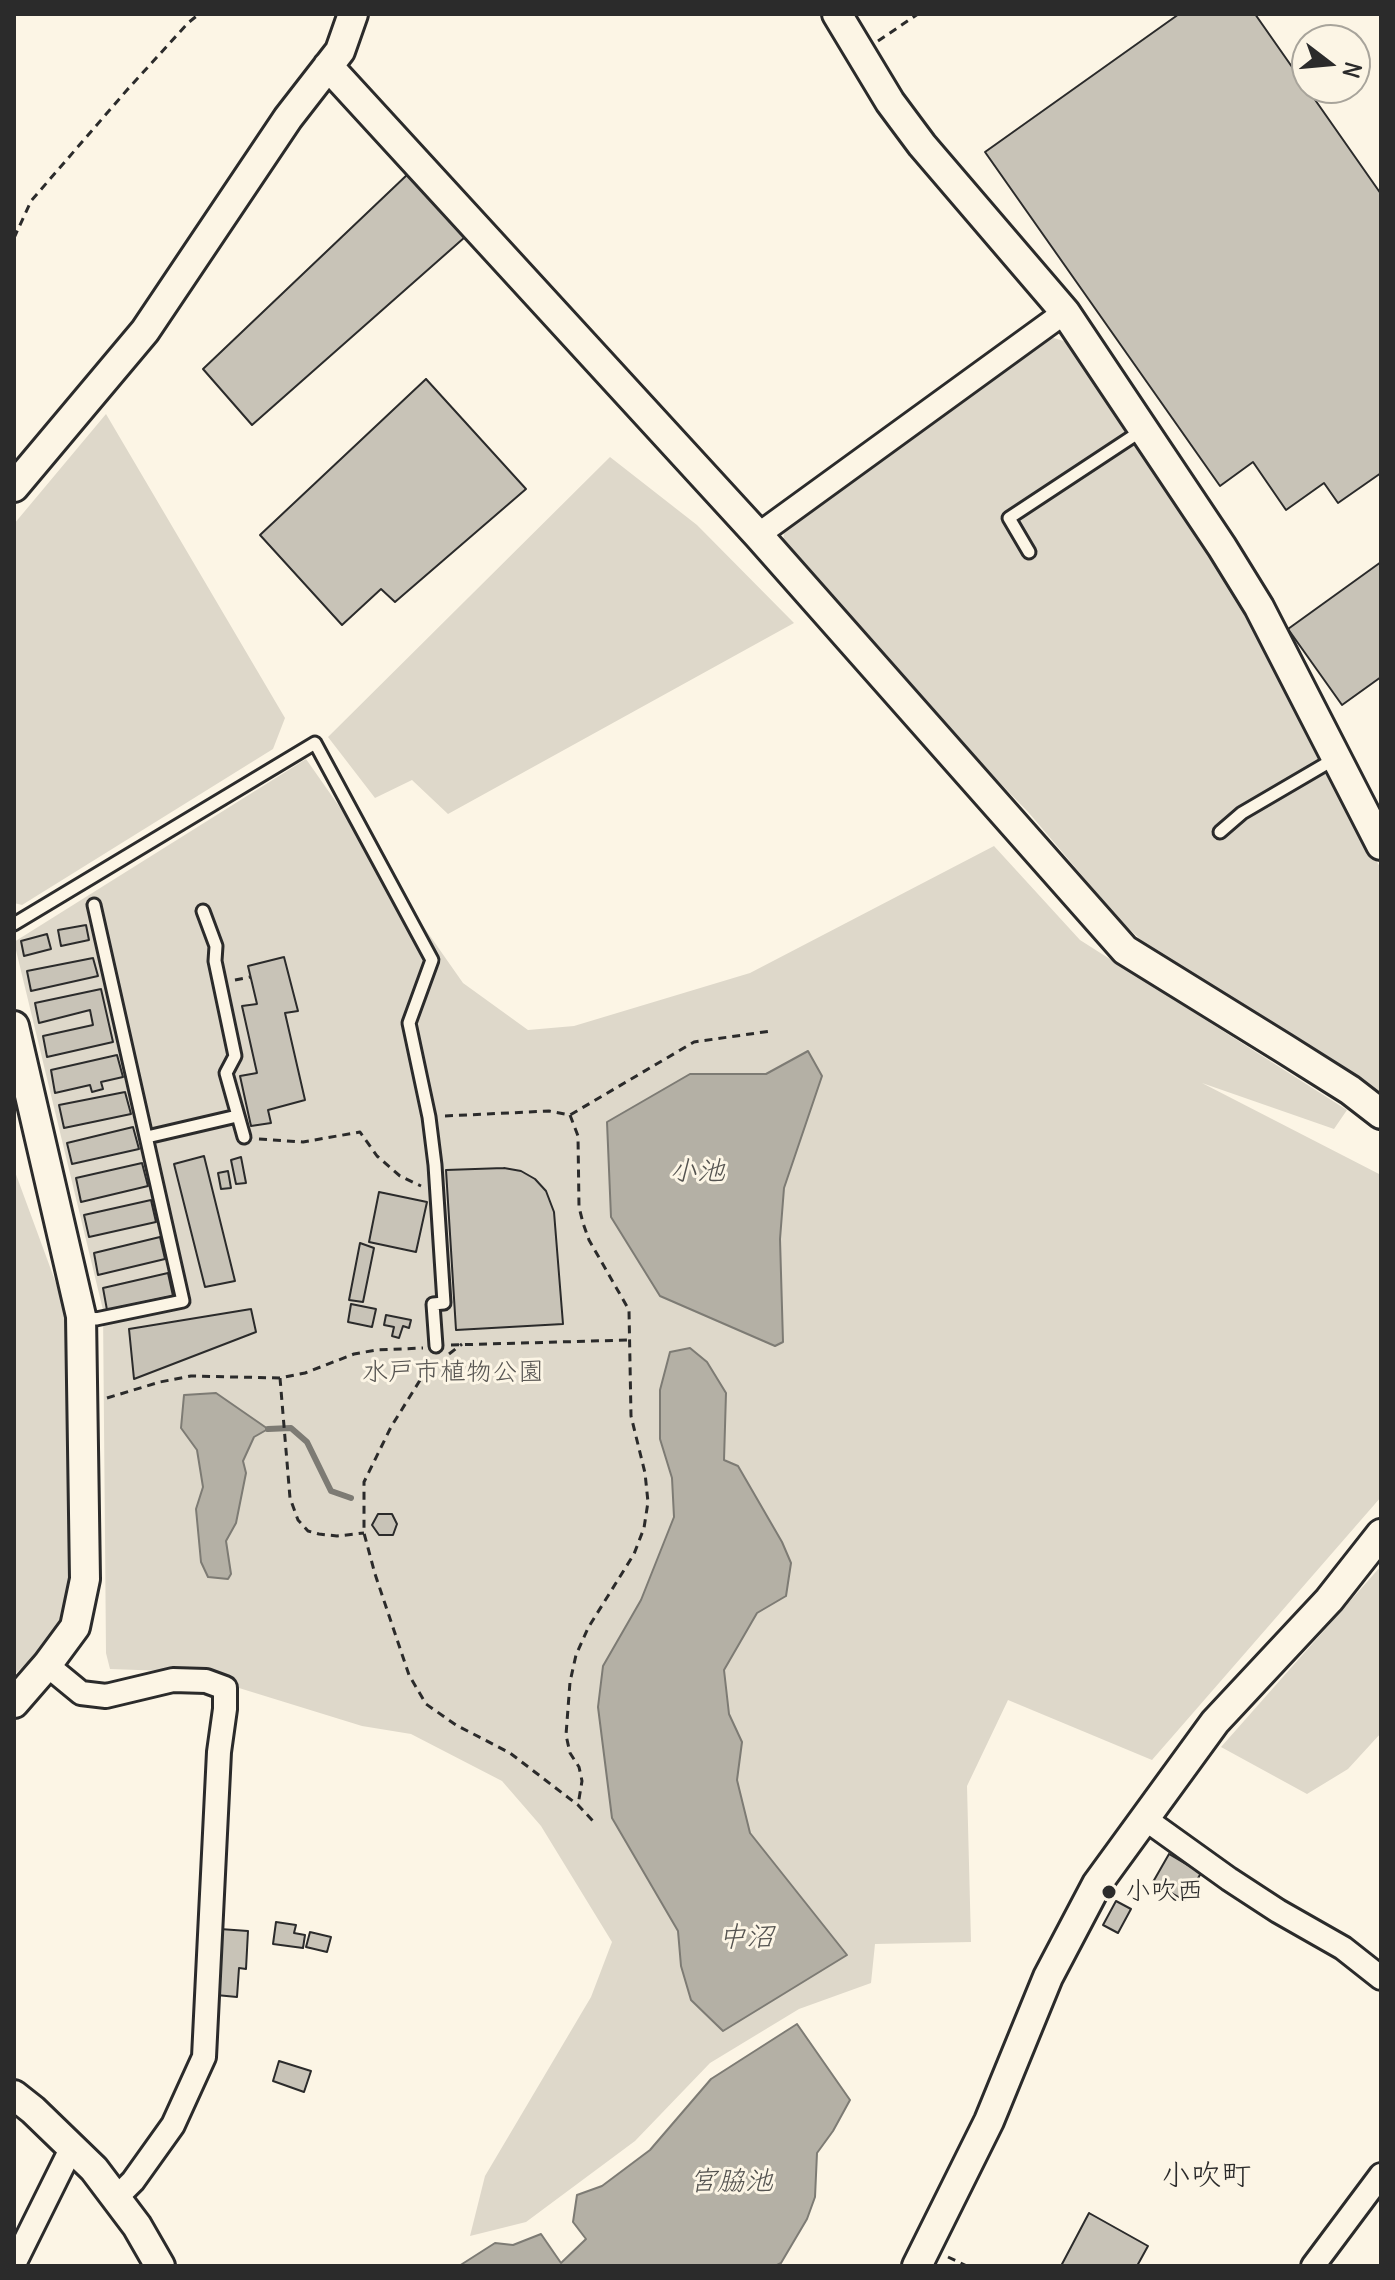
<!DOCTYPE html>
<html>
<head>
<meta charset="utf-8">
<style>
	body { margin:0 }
	#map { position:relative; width:1395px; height:2280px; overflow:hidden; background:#fcf5e5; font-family:Delius,sans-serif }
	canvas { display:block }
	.frame { position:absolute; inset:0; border:16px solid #2b2b2b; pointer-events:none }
	.north { position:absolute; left:1291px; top:24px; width:80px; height:80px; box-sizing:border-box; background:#fcf5e5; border:2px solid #a8a49b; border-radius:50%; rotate:106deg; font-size:22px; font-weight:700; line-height:32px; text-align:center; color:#2b2b2b }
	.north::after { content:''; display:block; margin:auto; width:28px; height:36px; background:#2b2b2b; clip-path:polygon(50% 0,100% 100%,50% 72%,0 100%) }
</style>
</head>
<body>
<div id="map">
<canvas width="1395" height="2280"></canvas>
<div class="frame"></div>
<div class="north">N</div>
</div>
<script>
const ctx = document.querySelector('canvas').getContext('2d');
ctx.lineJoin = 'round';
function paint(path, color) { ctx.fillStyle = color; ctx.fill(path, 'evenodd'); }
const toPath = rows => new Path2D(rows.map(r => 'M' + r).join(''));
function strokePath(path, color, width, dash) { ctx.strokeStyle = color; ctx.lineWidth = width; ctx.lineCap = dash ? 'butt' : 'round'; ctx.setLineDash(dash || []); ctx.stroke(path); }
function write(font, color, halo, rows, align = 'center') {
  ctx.font = font + ' Delius,"Klee One",sans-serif'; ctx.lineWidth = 6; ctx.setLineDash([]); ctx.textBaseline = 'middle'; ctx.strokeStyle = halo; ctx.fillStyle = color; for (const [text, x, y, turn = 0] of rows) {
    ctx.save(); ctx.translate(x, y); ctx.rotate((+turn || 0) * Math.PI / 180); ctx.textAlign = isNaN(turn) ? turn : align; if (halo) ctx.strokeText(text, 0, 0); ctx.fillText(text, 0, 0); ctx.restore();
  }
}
paint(toPath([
	[1047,336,1077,345,1237,593,1311,741,1381,869,1381,1094,1349,1070,1145,944,1119,919,1029,813,887,666,783,550,784,528],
	[106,414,285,718,273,749,22,905,14,903,14,524],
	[610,457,697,525,794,623,448,814,412,780,375,798,328,737],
	[306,759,463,983,528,1030,574,1026,750,973,994,846,1080,940,1347,1110,1334,1129,1202,1083,1381,1175,1381,1497,1152,1760,1008,1700,967,1786,971,1942,875,1944,871,1983,799,2009,710,2063,635,2141,526,2222,470,2236,485,2176,591,1997,612,1942,541,1826,502,1781,411,1734,362,1726,239,1688,223,1673,110,1669,106,1653,103,1310,14,942],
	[14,1169,75,1335,74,1601,64,1627,14,1675],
	[1381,1566,1381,1733,1348,1769,1307,1794,1221,1747]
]), '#ded8ca');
const water = toPath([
	[808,1051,822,1076,784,1188,780,1239,783,1342,775,1346,660,1296,611,1217,607,1122,690,1074,766,1074,808,1051],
	[690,1348,707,1362,726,1393,724,1460,738,1466,782,1542,791,1563,786,1596,757,1613,724,1670,729,1714,742,1742,737,1780,750,1833,847,1955,723,2031,691,2000,681,1966,678,1931,612,1818,598,1707,603,1666,641,1600,674,1517,672,1478,660,1439,660,1390,670,1352,690,1348],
	[216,1393,268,1429,254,1437,243,1461,246,1473,236,1523,226,1541,231,1574,228,1579,208,1577,201,1562,196,1509,203,1487,197,1450,181,1428,184,1395,216,1393],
	[797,2024,850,2100,833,2131,817,2153,815,2197,807,2219,781,2263,775,2266,459,2266,495,2243,513,2245,541,2234,561,2263,586,2239,573,2222,577,2195,602,2186,650,2150,711,2079,797,2024]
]);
paint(water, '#b4b0a5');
strokePath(water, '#7d7b74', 2);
strokePath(toPath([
	[268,1429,291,1428,307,1442,331,1491,351,1498]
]), '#7d7b74', 6);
const building = toPath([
	[1179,14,1255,14,1381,194,1381,473,1338,503,1324,483,1286,510,1253,462,1220,486,985,152,1179,14],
	[409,173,465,237,252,425,203,369,409,173],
	[426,379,526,489,395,602,381,589,342,625,260,535,426,379],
	[1381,562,1381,677,1342,705,1288,629,1381,562],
	[86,925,89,940,61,946,58,930,86,925],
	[47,934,51,949,24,956,21,941,47,934],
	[284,957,298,1011,285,1013,305,1100,268,1110,271,1123,251,1126,240,1076,257,1073,242,1006,257,1004,248,966,284,957],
	[93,958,98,976,31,991,27,971,93,958],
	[101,989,113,1042,47,1057,43,1036,93,1025,90,1010,39,1023,35,1003,101,989],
	[117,1055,123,1077,101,1082,103,1089,92,1092,90,1085,55,1093,51,1070,117,1055],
	[125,1092,131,1114,64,1128,59,1105,125,1092],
	[133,1127,139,1149,72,1164,67,1143,133,1127],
	[204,1156,235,1281,205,1287,174,1164,204,1156],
	[241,1157,246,1183,236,1184,231,1160,241,1157],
	[142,1163,148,1186,81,1202,76,1178,142,1163],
	[504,1168,521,1171,535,1179,546,1191,554,1212,563,1324,456,1330,446,1170,504,1168],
	[228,1171,231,1188,221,1189,218,1173,228,1171],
	[379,1192,427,1202,416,1252,369,1242,379,1192],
	[151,1200,156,1222,89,1237,84,1215,151,1200],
	[160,1237,165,1259,98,1275,94,1253,160,1237],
	[360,1243,374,1248,363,1302,349,1300,360,1243],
	[168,1273,173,1296,107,1310,103,1288,168,1273],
	[351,1304,376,1309,372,1327,348,1322,351,1304],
	[251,1309,256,1332,134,1379,129,1329,251,1309],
	[386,1315,411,1320,409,1328,403,1326,399,1338,392,1336,394,1327,384,1325,386,1315],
	[378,1514,392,1514,397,1524,393,1535,379,1535,372,1525,378,1514],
	[1169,1854,1201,1873,1185,1901,1153,1882,1169,1854],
	[1116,1901,1131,1909,1118,1933,1103,1925,1116,1901],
	[276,1922,296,1925,294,1933,305,1935,303,1948,273,1944,276,1922],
	[220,1929,248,1931,246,1969,239,1968,237,1997,216,1995,220,1929],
	[310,1932,331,1937,327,1952,306,1947,310,1932],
	[279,2061,311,2071,304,2092,273,2081,279,2061],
	[1089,2213,1148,2246,1137,2266,1061,2266,1089,2213]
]);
paint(building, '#c8c3b7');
strokePath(building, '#2b2b2b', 2);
const service = toPath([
	[1029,552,1009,518,1144,429],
	[1220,832,1242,813,1336,758],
	[203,911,216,946,215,961,235,1056,226,1073,244,1137],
	[14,924,315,743,432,960,409,1023,429,1117,435,1165,444,1303,433,1304,436,1346],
	[147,1137,237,1116],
	[82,1316,96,1319,183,1301,94,905]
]);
const minor = toPath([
	[758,535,1065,312],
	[47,1665,81,1693,106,1696,173,1680,206,1681,225,1688,225,1709,219,1752,204,2057,173,2125,133,2181,117,2197],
	[1144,1818,1229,1879,1278,1911,1343,1948,1381,1978],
	[14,2264,72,2147],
	[1313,2266,1381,2175]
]);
const tertiary = toPath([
	[837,14,890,102,922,145,1065,312,1222,547,1259,607,1381,845],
	[328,66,758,535,1125,950,1285,1049,1350,1090,1381,1114],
	[14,487,145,331,288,118,340,51,353,14],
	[14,1026,81,1316,85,1579,75,1627,47,1665,14,1703],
	[14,2095,33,2110,94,2169,137,2226,160,2266],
	[917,2266,989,2121,1048,1977,1097,1884,1215,1722,1329,1600,1381,1534]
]);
strokePath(service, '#2b2b2b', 17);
strokePath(minor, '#2b2b2b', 28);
strokePath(tertiary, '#2b2b2b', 34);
strokePath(toPath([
	[878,41,918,14],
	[14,238,31,201,127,90,188,23,199,14],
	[235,980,250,977],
	[570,1115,578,1136,579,1207,583,1223,589,1240,629,1310,631,1416,645,1473,648,1502,644,1528,634,1554,588,1628,576,1655,570,1682,566,1735,570,1753,579,1767,582,1781,578,1805],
	[445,1116,549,1111,570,1115,694,1042,771,1031],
	[259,1139,303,1142,360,1132,377,1156,400,1176,421,1186],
	[451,1345,630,1340],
	[449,1354,462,1344],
	[440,1361,422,1377,391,1427,364,1482,364,1533,375,1574,409,1675,426,1704,456,1725,510,1753,578,1805,593,1821],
	[280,1378,290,1498,298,1520,308,1531,319,1534,337,1536,364,1533],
	[107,1398,160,1382,191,1376,280,1378,305,1373,354,1354,376,1350,423,1348],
	[948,2257,967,2266]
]), '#2b2b2b', 3, [8, 6]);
strokePath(service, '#fcf5e5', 11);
strokePath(minor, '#fcf5e5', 22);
strokePath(tertiary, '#fcf5e5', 28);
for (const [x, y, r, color] of [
	[1109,1892,8,"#2b2b2b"]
]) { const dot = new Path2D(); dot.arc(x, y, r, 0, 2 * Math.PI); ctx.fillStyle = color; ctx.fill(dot); strokePath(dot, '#fcf5e5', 3); }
write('26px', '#585653', '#fcf5e5', [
	["水戸市植物公園",453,1373]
]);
write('26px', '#2b2b2b', '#fcf5e5', [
	["小吹西",1125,1892]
], 'left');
write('italic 28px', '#545350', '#fcf5e5', [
	["小池",697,1172],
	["中沼",746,1938],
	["宮脇池",731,2182]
]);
write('30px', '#2b2b2b', '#fcf5e5', [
	["小吹町",1206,2176]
]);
</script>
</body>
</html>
